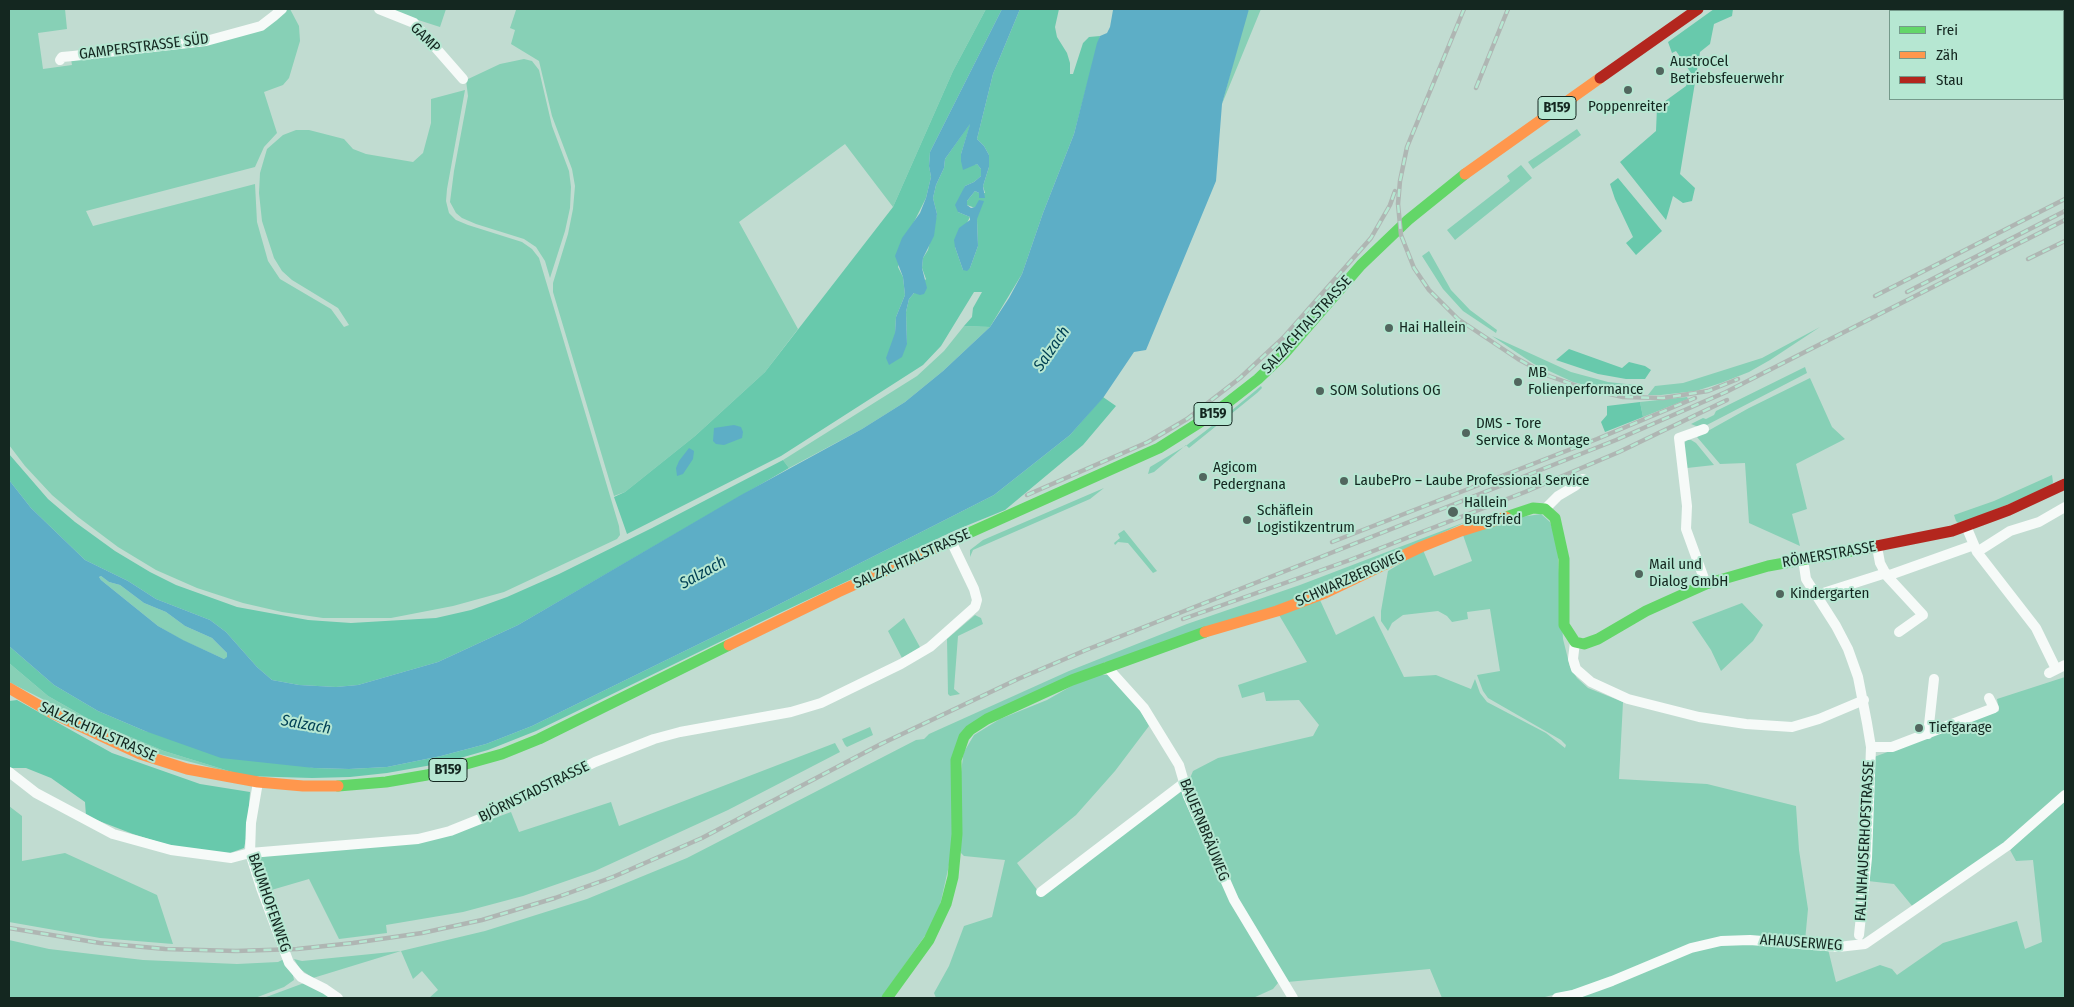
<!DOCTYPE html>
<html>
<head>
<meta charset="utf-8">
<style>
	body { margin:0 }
	#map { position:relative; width:2074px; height:1007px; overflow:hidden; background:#c1dcd1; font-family:"Fira Sans Condensed",sans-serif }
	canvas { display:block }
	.frame { position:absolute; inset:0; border:10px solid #142720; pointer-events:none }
	.legend { position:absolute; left:1889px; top:10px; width:175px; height:90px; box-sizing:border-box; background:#b6e7d2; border:1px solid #759a8b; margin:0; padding:6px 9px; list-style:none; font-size:15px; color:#142720 }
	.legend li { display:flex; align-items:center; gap:10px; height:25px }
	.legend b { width:25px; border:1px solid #759a8b }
</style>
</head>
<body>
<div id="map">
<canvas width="2074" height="1007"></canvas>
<div class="frame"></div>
<ul class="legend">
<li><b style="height:6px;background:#63d668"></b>Frei</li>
<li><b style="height:6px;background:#ff974d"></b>Zäh</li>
<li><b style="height:6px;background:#b3261e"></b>Stau</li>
</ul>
</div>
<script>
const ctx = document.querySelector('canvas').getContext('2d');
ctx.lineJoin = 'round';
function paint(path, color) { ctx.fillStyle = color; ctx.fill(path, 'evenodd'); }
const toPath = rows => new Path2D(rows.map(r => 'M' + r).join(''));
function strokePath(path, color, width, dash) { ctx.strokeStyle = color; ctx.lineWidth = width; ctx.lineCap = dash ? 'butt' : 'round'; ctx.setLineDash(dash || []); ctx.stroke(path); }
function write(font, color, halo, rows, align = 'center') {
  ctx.font = font + ' "Fira Sans Condensed",sans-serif'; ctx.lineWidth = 4; ctx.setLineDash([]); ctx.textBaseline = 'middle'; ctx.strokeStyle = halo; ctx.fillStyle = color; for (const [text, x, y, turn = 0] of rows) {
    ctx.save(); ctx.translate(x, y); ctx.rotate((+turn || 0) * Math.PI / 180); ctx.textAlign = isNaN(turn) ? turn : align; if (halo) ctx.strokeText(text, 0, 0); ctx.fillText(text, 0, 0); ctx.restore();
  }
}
paint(toPath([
	[9,9,65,9,67,29,38,33,43,69,72,65,71,59,243,35,286,9,290,9,299,26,300,41,289,78,283,85,264,92,277,133,264,147,255,167,86,211,93,226,255,184,257,222,268,261,280,279,331,309,344,327,349,325,338,308,292,280,282,271,274,258,262,221,259,193,260,173,267,149,283,135,296,130,309,130,344,139,353,149,366,154,413,162,423,153,431,123,431,99,465,90,447,189,446,201,449,213,456,220,468,225,522,242,532,249,539,258,619,526,620,535,617,539,504,592,453,606,391,618,323,618,282,612,243,603,197,588,156,570,118,547,78,517,52,495,25,466,9,445],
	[384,9,446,9,440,27],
	[514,9,986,9,953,71,893,207,845,144,739,222,798,329,765,372,695,436,625,492,614,496,553,292,553,283,568,234,573,209,575,186,572,169,552,116,539,61,511,44,515,30,510,28,516,10],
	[1249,9,1261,9,1222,104,1246,15],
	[524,59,532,61,539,70,552,126,569,171,571,187,570,208,565,231,550,278,545,261,536,247,524,239,476,224,462,218,456,213,450,202,454,171,468,96,466,80,500,64],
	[1577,129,1581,135,1533,169,1528,162],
	[1521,165,1532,178,1455,240,1447,230,1510,181,1507,176],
	[1429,251,1451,290,1470,310,1497,330,1496,333,1463,311,1443,289,1422,256],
	[964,326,990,327,943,371,905,402,862,429,789,468,783,460,917,376,944,351],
	[1820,327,1770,360,1749,372,1721,383,1696,391,1661,395,1648,395,1655,386,1683,383,1762,358],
	[1492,336,1571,372,1608,382,1635,385,1620,394,1573,382,1534,364],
	[1805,367,1807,373,1701,428,1691,424,1703,418,1706,419,1714,415,1716,411],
	[1810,378,1832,427,1845,439,1796,464,1807,509,1792,514,1800,546,1749,523,1745,463,1720,464,1697,437,1749,408],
	[1261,386,1262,388,1257,393,1189,448,1186,445,1154,472,1148,474,1150,467,1187,445,1225,416],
	[1687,397,1688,399,1643,417,1640,402],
	[1687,440,1691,440,1696,443,1714,465,1687,468,1683,444],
	[2052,475,2053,482,2051,487,1959,524,1956,521,1954,515,1994,501],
	[1104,488,1090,499,973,550,970,557,970,550,983,540],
	[1541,514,1550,522,1557,541,1563,639,1570,667,1577,678,1588,688,1623,702,1619,779,1707,784,1796,806,1799,850,1808,909,1805,941,1716,939,1600,983,1541,998,1442,998,1430,969,1287,982,1237,901,1188,791,1188,783,1193,771,1218,758,1313,736,1319,725,1299,700,1266,701,1264,692,1242,698,1238,685,1307,662,1279,615,1320,600,1336,635,1374,616,1404,677,1436,675,1471,689,1475,679,1480,693,1487,702,1546,733,1565,748,1566,745,1561,740,1488,698,1483,691,1477,675,1500,671,1490,609,1467,612,1468,619,1452,622,1447,616,1438,611,1403,615,1392,623,1388,631,1381,621,1381,611,1388,571,1423,550,1434,576,1472,561,1463,535,1514,518],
	[1468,521,1340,580,1334,579,1302,593,1297,598,967,726,949,865,939,910,927,933,881,998,429,998,438,990,422,971,413,979,401,951,313,978,300,969,294,959,302,961,401,951,485,931,587,899,687,858,916,740,924,739,929,734,1069,671,1187,624,1300,585],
	[1124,530,1157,571,1153,573,1128,543,1118,542,1115,545,1114,543,1120,538,1118,534],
	[101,576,109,582,120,585,144,603,166,612,185,626,212,638,227,653,227,658,224,659,182,640,158,626,101,580,99,577],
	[1742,603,1763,625,1753,641,1721,671,1711,650,1692,622],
	[975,615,981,618,983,624,958,636,954,689,960,694,950,696,948,694,947,639],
	[904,618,921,649,902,658,888,631],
	[9,663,48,696,92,721,164,751,245,776,140,749,9,682],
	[1100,675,1109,675,1139,708,1149,726,1115,771,1076,815,1017,863,1041,895,1180,788,1276,976,1278,983,1273,989,1253,998,936,998,934,993,949,966,964,926,992,917,1005,860,964,856,961,853,961,757,974,735,1000,719,1047,700,1075,684],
	[2065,677,2065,791,2012,838,1913,907,1894,884,1868,881,1874,757,1999,711,1997,699],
	[870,727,873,735,847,747,845,745,842,739],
	[835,743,840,752,728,810,595,871,523,896,463,912,386,925,387,933,339,939,309,879,268,891,259,857,457,832,511,812,519,832,611,802,619,826],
	[2065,798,2065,998,1566,998,1708,946,1746,943,1828,949,1836,982,1880,965,1892,969,1897,975,1943,943,2017,921,2025,949,2042,942,2033,860,2016,861,2010,850],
	[9,806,22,816,22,861,65,853,157,895,173,944,100,938,9,922],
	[9,940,49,949,143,960,237,964,278,962,284,959,293,975,294,980,284,987,255,998,9,998],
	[304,983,332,998,263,998,269,996]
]), '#87d0b6');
paint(toPath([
	[986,9,1002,9,930,152,929,166,931,177,926,198,913,224,898,267,903,277,905,295,896,317,895,333,907,344,906,312,909,299,926,279,922,268,923,258,928,250,937,214,933,198,936,185,944,168,945,159,971,122,961,154,973,165,977,164,981,169,981,176,974,182,965,186,958,212,970,217,955,247,963,270,970,268,978,246,977,219,975,208,967,205,967,201,975,191,979,193,985,193,983,186,989,167,989,155,984,146,977,139,993,74,1020,9,1059,9,1055,27,1057,37,1067,53,1070,63,1070,74,1073,74,1083,43,1089,37,1100,36,1074,134,1043,213,1022,274,990,327,964,326,972,317,973,308,982,292,974,292,941,346,923,365,781,456,627,534,614,497,625,492,695,436,765,372,893,207,953,71],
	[1714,9,1733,9,1732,16,1714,24,1710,44,1700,52,1680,174,1695,188,1692,201,1683,203,1673,196,1666,220,1620,162,1656,131,1657,107,1686,86,1691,73,1676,51,1672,53,1668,42],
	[1618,178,1662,231,1636,255,1626,243,1633,237,1615,199,1610,184],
	[1569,349,1622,368,1629,362,1645,366,1651,370,1645,379,1626,379,1598,374,1556,360],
	[1103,397,1116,406,1083,445,1005,510,956,530,767,619,536,731,488,750,443,763,387,773,350,777,312,778,245,776,164,751,92,721,48,696,9,663,9,646,54,685,98,711,145,731,314,768,349,769,387,767,441,756,486,744,532,726,764,612,994,495,1070,435],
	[1640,402,1643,417,1605,432,1601,422,1607,415,1607,406],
	[9,454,48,499,75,522,115,551,150,572,176,585,237,607,308,620,351,623,436,618,471,610,507,597,559,574,652,528,783,460,789,468,518,625,438,662,358,685,336,687,299,685,272,680,257,667,226,632,210,620,156,599,128,581,85,560,31,508,9,480],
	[17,700,112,753,200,784,250,792,247,834,244,848,227,854,168,845,133,834,86,816,85,802,51,778,26,768,9,768,9,701]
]), '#68c9ac');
paint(toPath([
	[1002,9,1020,9,993,74,977,139,984,146,989,155,989,167,983,186,985,198,979,198,979,193,975,191,967,201,967,205,971,208,975,207,979,200,984,201,977,219,978,246,970,268,967,271,963,270,955,247,954,240,959,228,970,220,970,217,958,212,955,205,965,186,974,182,981,176,981,169,977,164,963,170,961,161,961,154,970,124,945,159,944,168,936,185,933,198,937,214,934,236,923,258,922,268,927,288,924,294,920,295,914,293,909,299,906,312,907,344,902,357,889,365,886,358,895,333,896,317,905,295,903,277,895,256,902,238,920,213,926,198,931,177,929,166,930,152],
	[1111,9,1249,9,1222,104,1216,181,1146,350,1134,352,1103,398,1070,435,994,495,764,612,532,726,486,744,441,756,387,767,349,769,314,768,221,758,145,731,98,711,54,685,9,646,9,480,31,508,85,560,128,581,156,599,210,620,226,632,257,667,272,680,299,685,336,687,358,685,438,662,518,625,741,495,862,429,905,402,943,371,990,327,1009,298,1022,274,1043,213,1074,134,1097,43,1100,36,1107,33,1110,27,1113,10],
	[101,576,109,582,120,585,144,603,166,612,185,626,212,638,227,653,227,657,224,659,183,640,158,626,101,580,99,577],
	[734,425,741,427,743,432,742,438,724,445,716,444,713,441,714,428],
	[689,448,694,451,693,459,683,474,677,476,676,468,679,461]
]), '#5daec6');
strokePath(toPath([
	[379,9,414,23,463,79],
	[60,60,62,57,73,56,206,41,261,26,274,16,282,9],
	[1704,429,1679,438,1687,506,1686,529,1706,584],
	[1545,509,1558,496,1575,486,1583,479],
	[1966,526,1977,552,2036,628,2056,669],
	[1877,547,1880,563,1887,576,1923,615,1899,632],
	[1977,552,2010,531,2039,522,2065,507],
	[1803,559,1806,579,1836,626,1848,649,1858,677,1867,723,1871,747,1867,858,1859,935],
	[1887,576,1974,545],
	[1817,595,1886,573],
	[1575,642,1573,659,1576,669,1591,682,1628,699,1699,717,1746,724,1792,727,1819,719,1864,700],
	[1107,667,1144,708,1179,765,1188,796,1234,900,1293,998],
	[2049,673,2065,665],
	[1928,734,1934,679],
	[1871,747,1892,747,1994,708,1989,698],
	[9,772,36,793,113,834,171,850,231,858,250,853,418,839,450,831,480,819,595,762,654,739,680,732,791,712,821,703,901,664,930,647,975,607,977,600,974,589,951,541],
	[258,782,251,823,250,853,261,888,289,963,301,977,325,989,338,998],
	[1041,892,1184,783],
	[1557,998,1573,995,1612,981,1691,948,1721,941,1750,940,1838,947,1865,944,2007,846,2065,795]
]), '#f6faf8', 10);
strokePath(toPath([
	[1506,517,1533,508,1545,509,1555,518,1564,559,1564,625,1575,642,1584,644,1598,639,1646,611,1706,584,1768,566,1857,550],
	[942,545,1159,448,1213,414,1258,379,1285,353,1361,265,1408,220,1465,174],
	[338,786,386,782,427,775,502,754,539,739,729,645],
	[887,998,929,940,946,904,953,877,957,834,956,760,964,737,970,730,987,719,1072,680,1205,632]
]), '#63d668', 11);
strokePath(toPath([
	[1465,174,1600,78],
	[1205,632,1277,611,1325,593,1421,547,1461,531,1506,517],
	[729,645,838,592,942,545],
	[9,688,52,713,140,754,187,769,258,782,303,786,338,786]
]), '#ff974d', 11);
strokePath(toPath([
	[1600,78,1698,9],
	[1857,550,1952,531,2009,510,2065,484]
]), '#b3261e', 11);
const rail = toPath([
	[1464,9,1407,147,1400,181,1398,204,1401,235,1414,268,1429,290,1458,319,1518,359,1549,376,1583,388,1623,397,1663,398,1708,391,1738,379],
	[1476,88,1508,9],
	[2028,259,2065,241],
	[1907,292,2065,211],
	[1875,296,2065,199],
	[1027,495,1148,442,1187,419,1240,378,1283,338,1371,238,1390,205,1395,191],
	[1332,542,1597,439,1695,398],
	[1183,619,1350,560,1525,492,1619,452,1727,400],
	[9,928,100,943,165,949,236,951,297,949,353,943,422,933,482,920,555,898,613,877,702,838,881,744,1018,679,1086,650,1616,440,1726,392,2065,220]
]);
strokePath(rail, '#afb6b3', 4.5);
strokePath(rail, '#b6e7d2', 2.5, [8]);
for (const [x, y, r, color] of [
	[1660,71,5,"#51665e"],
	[1628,90,5,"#51665e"],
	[1389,328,5,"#51665e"],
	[1518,382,5,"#51665e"],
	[1320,391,5,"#51665e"],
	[1466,433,5,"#51665e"],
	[1203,477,5,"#51665e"],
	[1344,481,5,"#51665e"],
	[1453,512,6,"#51665e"],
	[1247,520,5,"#51665e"],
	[1639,574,5,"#51665e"],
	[1780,594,5,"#51665e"],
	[1919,728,5,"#51665e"]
]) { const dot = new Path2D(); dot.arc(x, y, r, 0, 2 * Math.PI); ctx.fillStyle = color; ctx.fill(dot); strokePath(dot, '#b6e7d2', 2); }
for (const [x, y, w] of [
	[1557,108,38],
	[1213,414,38],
	[448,770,38]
]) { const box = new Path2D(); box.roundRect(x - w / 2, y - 11.5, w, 23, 4); ctx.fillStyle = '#b6e7d2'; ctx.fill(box); strokePath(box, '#142720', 1); }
write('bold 14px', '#142720', null, [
	["B159",1557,108],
	["B159",1213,414],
	["B159",448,770]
]);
write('15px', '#142720', '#b6e7d2', [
	["GAMP",425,38,45],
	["GAMPERSTRASSE SÜD",144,47,-7],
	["SALZACHTALSTRASSE",1307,325,-48],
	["RÖMERSTRASSE",1829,555,-10],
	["SALZACHTALSTRASSE",912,559,-24],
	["SCHWARZBERGWEG",1350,579,-24],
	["SALZACHTALSTRASSE",98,732,24],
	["BJÖRNSTADSTRASSE",534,792,-26],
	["BAUERNBRÄUWEG",1204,830,68],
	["FALLNHAUSERHOFSTRASSE",1865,841,-87],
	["BAUMHOFENWEG",269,903,71],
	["AHAUSERWEG",1801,943,4]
]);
write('15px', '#142720', '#b6e7d2', [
	["AustroCel",1670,62],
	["Betriebsfeuerwehr",1670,79],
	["Poppenreiter",1628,107,"center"],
	["Hai Hallein",1399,328],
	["MB",1528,373],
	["Folienperformance",1528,390],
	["SOM Solutions OG",1330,391],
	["DMS - Tore",1476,424],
	["Service & Montage",1476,441],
	["Agicom",1213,468],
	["Pedergnana",1213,485],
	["LaubePro – Laube Professional Service",1354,481],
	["Hallein",1464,503],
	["Burgfried",1464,520],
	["Schäflein",1257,511],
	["Logistikzentrum",1257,528],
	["Mail und",1649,565],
	["Dialog GmbH",1649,582],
	["Kindergarten",1790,594],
	["Tiefgarage",1929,728]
], 'left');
write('italic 16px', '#024155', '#b6e7d2', [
	["Salzach",1052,349,-55],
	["Salzach",703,573,-29],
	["Salzach",306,725,10]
]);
</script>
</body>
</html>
